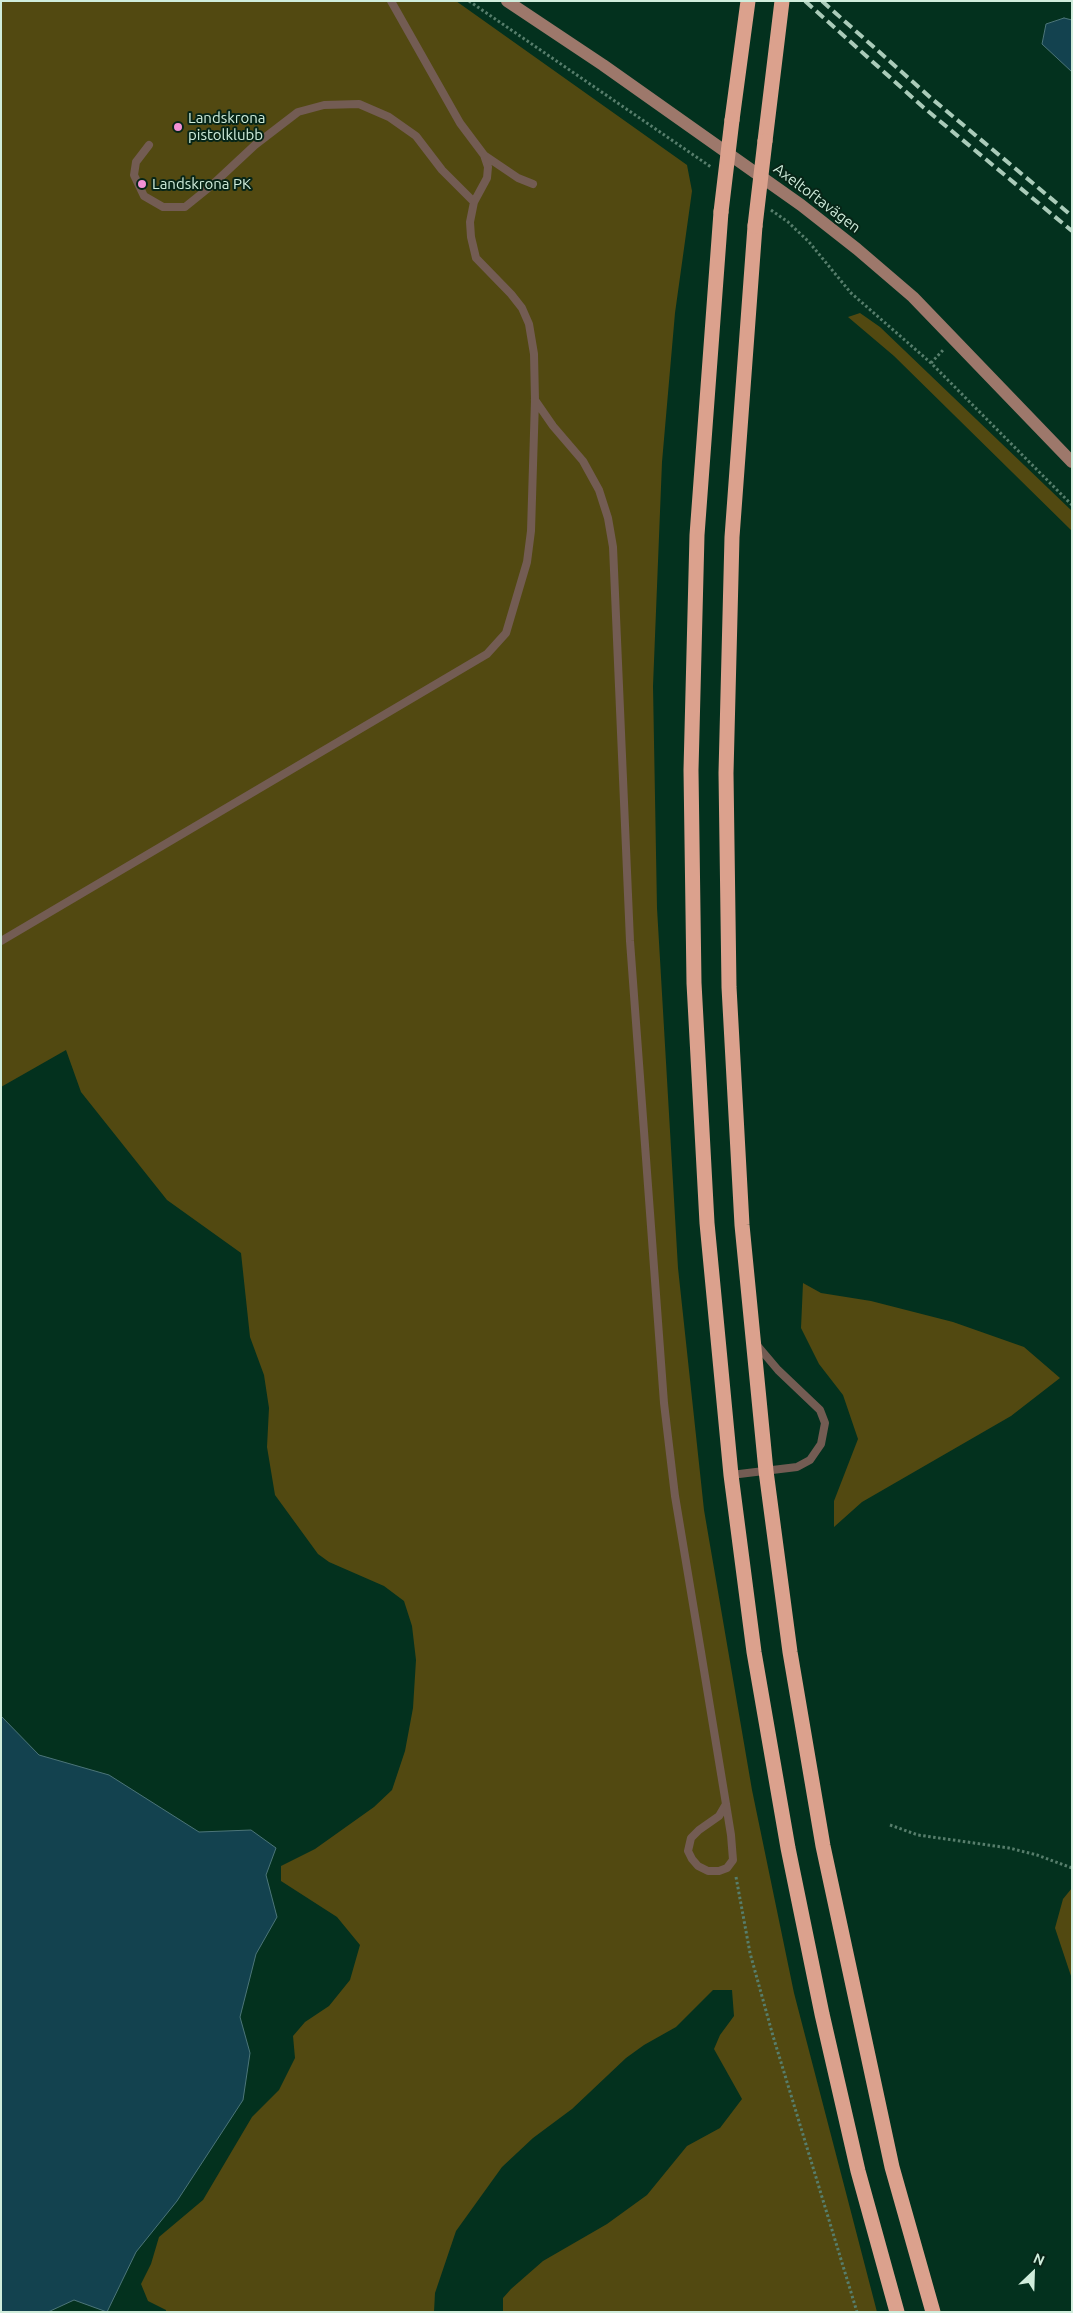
<!DOCTYPE html>
<html>
<head>
<meta charset="utf-8">
<style>
	body { margin:0 }
	#map { position:relative; width:1073px; height:2313px; overflow:hidden; background:#03311e; font-family:Ubuntu,sans-serif }
	canvas { display:block }
	.frame { position:absolute; inset:0; border:2px solid #d0eddc; pointer-events:none }
	.north { position:absolute; left:1008px; top:2248px; width:50px; height:50px; -webkit-text-stroke:4px #072517; paint-order:stroke; rotate:24deg; font-size:14px; font-weight:700; line-height:20px; text-align:center; color:#d0eddc }
	.north::after { content:''; display:block; margin:auto; width:18px; height:22px; background:#d0eddc; clip-path:polygon(50% 0,100% 100%,50% 72%,0 100%) }
</style>
</head>
<body>
<div id="map">
<canvas width="1073" height="2313"></canvas>
<div class="frame"></div>
<div class="north">N</div>
</div>
<script>
const ctx = document.querySelector('canvas').getContext('2d');
ctx.lineJoin = 'round';
function paint(path, color) { ctx.fillStyle = color; ctx.fill(path, 'evenodd'); }
const toPath = rows => new Path2D(rows.map(r => 'M' + r).join(''));
function strokePath(path, color, width, dash) { ctx.strokeStyle = color; ctx.lineWidth = width; ctx.lineCap = dash ? 'butt' : 'round'; ctx.setLineDash(dash || []); ctx.stroke(path); }
function write(font, color, halo, rows, align = 'center') {
  ctx.font = font + ' Ubuntu,sans-serif'; ctx.lineWidth = 4; ctx.setLineDash([]); ctx.textBaseline = 'middle'; ctx.strokeStyle = halo; ctx.fillStyle = color; for (const [text, x, y, turn = 0] of rows) {
    ctx.save(); ctx.translate(x, y); ctx.rotate((+turn || 0) * Math.PI / 180); ctx.textAlign = isNaN(turn) ? turn : align; if (halo) ctx.strokeText(text, 0, 0); ctx.fillText(text, 0, 0); ctx.restore();
  }
}
paint(toPath([
	[1,1,456,1,687,165,692,191,675,313,662,462,653,686,657,908,678,1268,704,1510,752,1790,794,1993,877,2312,503,2312,503,2298,511,2289,543,2261,607,2224,647,2195,687,2146,720,2128,742,2099,714,2049,720,2035,734,2016,732,1990,713,1990,676,2027,644,2045,626,2058,572,2109,533,2138,502,2167,456,2231,435,2293,434,2312,166,2312,166,2310,148,2301,141,2284,151,2264,159,2237,203,2200,252,2117,279,2090,295,2058,293,2036,305,2022,329,2006,350,1980,360,1945,337,1917,281,1881,281,1866,315,1849,374,1807,392,1790,405,1751,413,1708,416,1660,412,1626,404,1601,384,1586,329,1562,318,1554,275,1495,267,1447,269,1408,264,1375,250,1337,241,1253,167,1200,81,1092,66,1050,1,1087],
	[860,313,880,327,1072,511,1072,531,894,356,848,317],
	[803,1283,821,1293,871,1301,953,1322,1024,1347,1060,1378,1011,1416,862,1502,834,1527,834,1501,858,1439,843,1395,819,1364,801,1328],
	[1072,1888,1072,1979,1055,1928,1063,1899]
]), '#524911');
const water = toPath([
	[1064,18,1072,20,1072,72,1042,44,1046,24,1064,18],
	[1,1716,39,1755,109,1775,199,1832,251,1830,276,1848,266,1875,277,1917,256,1954,240,2017,250,2053,243,2100,177,2201,136,2252,107,2312,74,2300,48,2312,1,2312,1,1716]
]);
paint(water, '#13424f');
strokePath(water, '#4c7579', 1);
strokePath(toPath([
	[469,1,711,167],
	[771,210,788,222,809,242,851,293,931,363,1072,505],
	[931,363,944,349],
	[890,1825,918,1835,1009,1848,1037,1855,1072,1868],
	[736,1877,750,1953,773,2036,857,2312]
]), '#577e6c', 3, [2.5, 2.5]);
strokePath(toPath([
	[149,145,136,162,134,175,144,196,163,207,185,207,211,186,255,145,298,112,324,105,359,104,389,117,416,136,442,170,474,202],
	[484,155,518,178,533,184],
	[535,400,553,426,583,461,599,490,608,518,613,547,630,941,664,1403,675,1496,701,1652,726,1804,731,1835,733,1860,727,1868,719,1871,708,1871,698,1866,692,1859,688,1851,691,1838,699,1830,719,1816,726,1804],
	[1,941,487,654,506,633,527,562,531,531,535,400,534,354,529,324,522,308,511,294,476,258,471,237,470,222,474,202,487,178,488,167,484,155,460,123,391,1],
	[731,1475,797,1467,810,1460,821,1444,825,1423,820,1410,778,1370,756,1344]
]), '#735c53', 8);
strokePath(toPath([
	[507,1,603,65,801,205,857,249,913,297,1072,462]
]), '#9d786b', 12);
strokePath(toPath([
	[732,120,748,1],
	[765,141,782,1],
	[721,212,697,535,691,770,694,983,707,1223,731,1475,754,1652,788,1848,822,2014,858,2171,897,2312],
	[755,226,732,537,726,773,729,987,742,1225,766,1471,790,1652,823,1846,892,2167,933,2312]
]), '#dba18d', 15);
strokePath(toPath([
	[805,1,923,107,1072,231],
	[822,1,931,98,1072,216]
]), '#aacbb9', 4, [10, 5]);
strokePath(toPath([
	[721,212,732,120],
	[755,226,765,141]
]), '#dba18d', 15);
for (const [x, y, r, color] of [
	[178,127,5,"#f391d5"],
	[142,184,5,"#f391d5"]
]) { const dot = new Path2D(); dot.arc(x, y, r, 0, 2 * Math.PI); ctx.fillStyle = color; ctx.fill(dot); strokePath(dot, '#072517', 2); }
write('15px', '#d0eddc', '#072517', [
	["Landskrona",188,118],
	["pistolklubb",188,135],
	["Landskrona PK",152,184]
], 'left');
write('15px', '#d0eddc', '#072517', [
	["Axeltoftavägen",817,198,37]
]);
</script>
</body>
</html>
